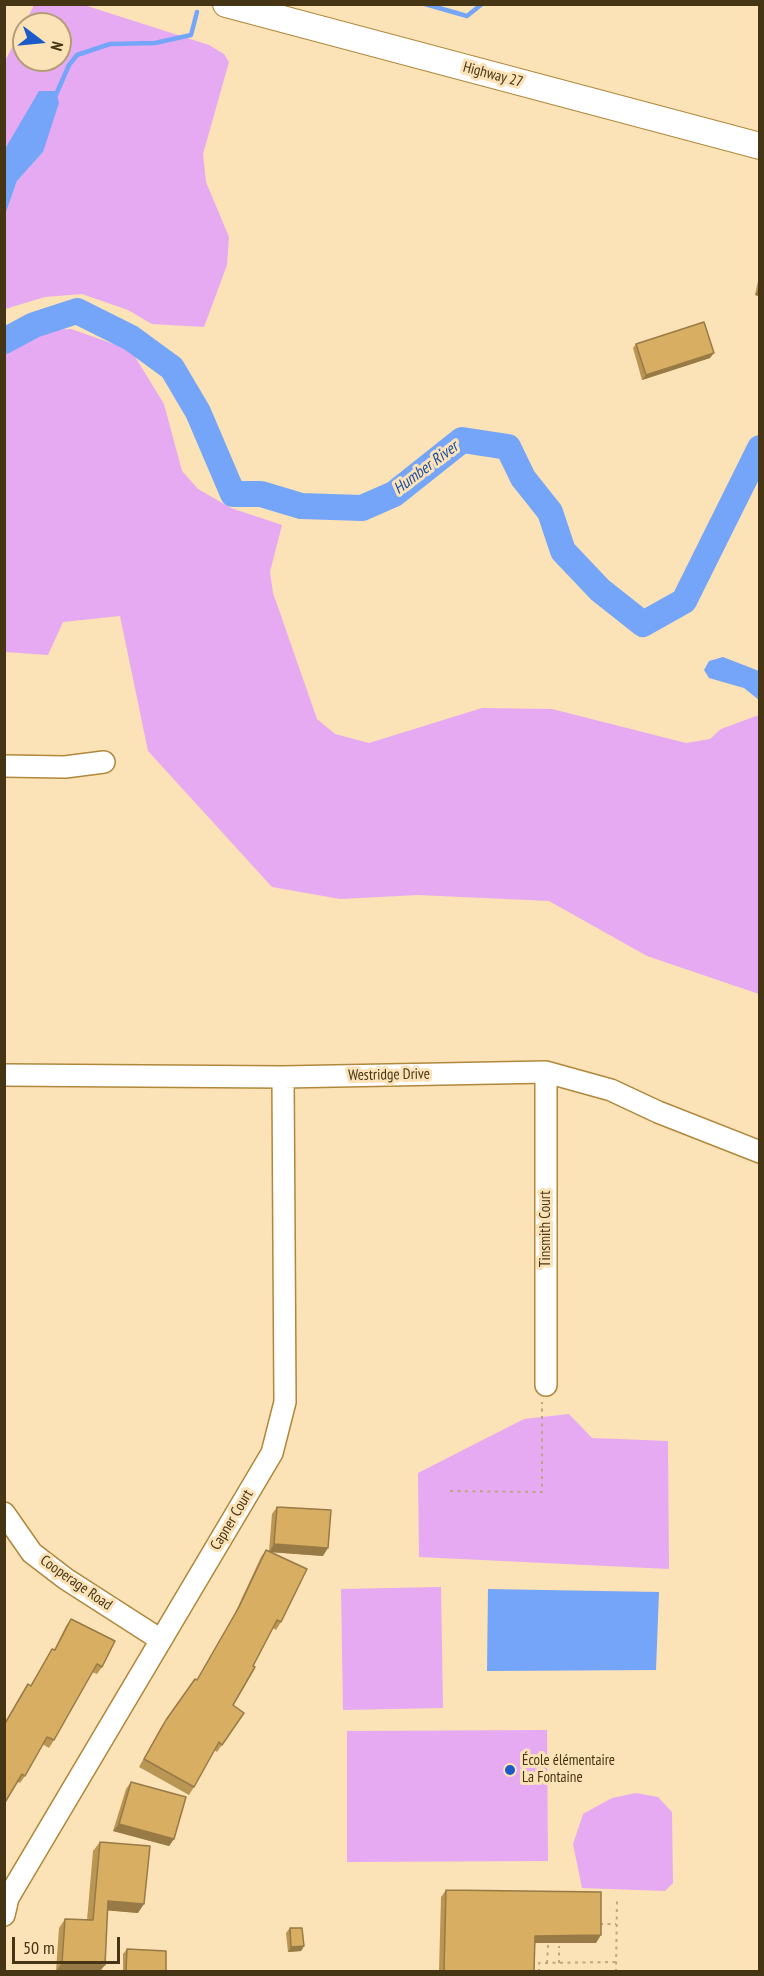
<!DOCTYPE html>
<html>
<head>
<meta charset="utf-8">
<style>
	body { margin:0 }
	#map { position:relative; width:764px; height:1976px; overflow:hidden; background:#fce2b7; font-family:"PT Sans Narrow",sans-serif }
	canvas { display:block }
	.frame { position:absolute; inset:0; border:6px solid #463515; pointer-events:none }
	.north { position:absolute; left:12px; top:12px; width:60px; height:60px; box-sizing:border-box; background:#fce2b7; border:2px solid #b39d76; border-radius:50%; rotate:106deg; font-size:16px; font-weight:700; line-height:24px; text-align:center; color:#463515 }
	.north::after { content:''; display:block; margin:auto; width:21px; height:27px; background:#1c5bc7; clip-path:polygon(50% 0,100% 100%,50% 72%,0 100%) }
	.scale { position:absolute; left:12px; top:1937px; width:108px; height:27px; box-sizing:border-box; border:3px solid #463515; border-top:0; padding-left:8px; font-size:18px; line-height:21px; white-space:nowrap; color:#463515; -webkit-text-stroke:4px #fce2b7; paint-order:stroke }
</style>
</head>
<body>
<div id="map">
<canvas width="764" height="1976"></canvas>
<div class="frame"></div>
<div class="north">N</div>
<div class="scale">50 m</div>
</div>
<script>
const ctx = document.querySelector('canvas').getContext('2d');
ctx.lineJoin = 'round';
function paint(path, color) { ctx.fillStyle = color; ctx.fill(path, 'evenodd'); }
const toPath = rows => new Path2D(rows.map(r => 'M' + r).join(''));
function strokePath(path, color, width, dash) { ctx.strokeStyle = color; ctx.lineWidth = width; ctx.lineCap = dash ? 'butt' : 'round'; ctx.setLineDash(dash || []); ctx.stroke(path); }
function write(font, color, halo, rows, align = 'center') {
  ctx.font = font + ' "PT Sans Narrow",sans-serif'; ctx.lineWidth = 6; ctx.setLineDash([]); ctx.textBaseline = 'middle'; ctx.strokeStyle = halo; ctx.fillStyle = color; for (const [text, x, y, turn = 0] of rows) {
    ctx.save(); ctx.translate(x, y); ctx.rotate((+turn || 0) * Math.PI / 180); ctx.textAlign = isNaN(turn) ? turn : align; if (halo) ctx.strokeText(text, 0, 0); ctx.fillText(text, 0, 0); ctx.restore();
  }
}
paint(toPath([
	[34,5,84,5,209,45,224,54,229,62,203,154,206,182,229,237,227,265,204,327,152,324,128,310,82,294,45,297,5,309,5,215,17,181,43,152,5,149,5,61],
	[24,24,60,24,60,60,24,60],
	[71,329,128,349,134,355,164,404,182,471,198,489,231,508,282,525,270,572,273,593,317,719,335,734,369,743,482,708,552,709,686,743,710,739,721,729,759,715,759,994,647,956,549,901,418,895,340,899,272,887,148,751,120,616,63,622,48,655,5,652,5,345,43,330],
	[569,1414,592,1438,668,1441,669,1569,419,1557,418,1473,524,1419],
	[441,1587,443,1708,343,1710,341,1589],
	[547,1730,548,1861,347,1862,347,1731],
	[636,1793,658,1797,672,1812,673,1883,665,1891,582,1888,573,1844,583,1814,612,1798]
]), '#e5aaf1');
paint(toPath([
	[39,91,56,91,59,103,43,152,17,181,5,215,5,149],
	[723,657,759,671,759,700,744,688,709,678,704,670,709,661],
	[488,1589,659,1592,656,1670,487,1671]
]), '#75a5f8');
strokePath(toPath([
	[425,4,467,16,482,4],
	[55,97,69,65,77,55,110,44,155,43,191,35,197,12]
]), '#75a5f8', 4.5);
strokePath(toPath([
	[4,341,34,325,77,311,131,338,172,368,198,412,233,494,261,494,301,506,362,508,394,494,462,440,508,447,523,478,550,512,563,551,600,590,643,624,684,601,760,448]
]), '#75a5f8', 26);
const minor = toPath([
	[4,766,65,767,104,762],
	[546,1072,546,1385],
	[4,1075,283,1077,546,1072,611,1090,658,1112,760,1152],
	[4,1513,32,1553,66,1579,161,1640],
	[4,1915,8,1898,272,1453,285,1402,283,1077]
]);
const major = toPath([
	[226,4,760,146]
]);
strokePath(minor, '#b0873b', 24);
strokePath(major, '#b0873b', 28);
strokePath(toPath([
	[450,1491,542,1492,542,1402],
	[600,1924,616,1924],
	[547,1963,548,1945],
	[559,1963,559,1946],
	[539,1972,539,1963,616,1962],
	[616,1972,617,1898]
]), '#bea780', 2, [3, 4.5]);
strokePath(minor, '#fff', 21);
strokePath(major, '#fff', 26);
paint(toPath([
	[759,276,759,296,755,295],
	[636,344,710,358,642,380,633,348],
	[277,1507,323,1556,270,1552,281,1622,276,1630,273,1628,233,1705,244,1713,217,1752,214,1750,194,1787,189,1795,139,1767,161,1727,195,1679,197,1680,234,1615,261,1557,266,1550,269,1551,272,1514],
	[71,1619,102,1667,97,1674,92,1672,54,1740,49,1748,42,1744,25,1776,20,1783,18,1782,4,1725,23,1692,28,1684,30,1686,52,1649,54,1650,66,1626],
	[131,1782,174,1839,169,1846,113,1831,126,1789],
	[100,1842,138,1913,107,1910,105,1965,100,1971,56,1971,59,1928,65,1919,87,1920,93,1851],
	[446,1890,596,1943,535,1943,534,1971,439,1971,441,1897],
	[290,1928,304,1946,301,1951,288,1952,286,1933],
	[127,1949,166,1971,123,1971,123,1954]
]), '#ba9655');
paint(toPath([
	[758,290,759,290,759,296,755,295],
	[714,353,710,358,642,380,646,375],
	[274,1544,328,1548,323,1556,269,1552],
	[119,1824,174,1839,169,1846,113,1831],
	[108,1901,144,1904,138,1913,102,1910],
	[601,1935,596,1943,530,1943,535,1936],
	[304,1946,301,1951,288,1952,291,1947],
	[62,1963,105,1965,100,1971,56,1971]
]), '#977a45');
const building = toPath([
	[704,322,714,353,646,375,636,344,704,322],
	[277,1507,331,1510,328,1548,274,1544,277,1507],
	[266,1550,307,1569,281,1622,277,1620,253,1666,255,1667,233,1705,244,1713,222,1745,219,1742,194,1787,144,1759,166,1720,195,1679,197,1680,239,1607,266,1550],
	[71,1619,115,1641,102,1667,97,1664,54,1740,47,1737,25,1776,22,1774,4,1804,4,1725,28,1684,31,1686,52,1649,55,1650,71,1619],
	[131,1782,186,1797,174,1839,119,1824,131,1782],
	[100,1842,150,1846,144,1904,108,1901,105,1965,62,1963,65,1919,93,1920,100,1842],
	[446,1890,601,1892,601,1935,535,1936,534,1971,444,1971,446,1890],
	[290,1928,302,1928,304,1946,291,1947,290,1928],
	[127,1949,166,1951,166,1971,126,1971,127,1949]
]);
paint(building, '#d8ae63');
strokePath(building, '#977a45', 1.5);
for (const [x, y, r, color] of [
	[510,1770,6,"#1c5bc7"]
]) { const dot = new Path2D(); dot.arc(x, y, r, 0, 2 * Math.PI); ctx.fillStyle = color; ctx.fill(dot); strokePath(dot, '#fce2b7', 2); }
write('15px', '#463515', '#fce2b7', [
	["Highway 27",493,75,15],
	["Westridge Drive",389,1075,-1],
	["Tinsmith Court",546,1229,-90],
	["Capner Court",232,1520,-59],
	["Cooperage Road",76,1583,35]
]);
write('15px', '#463515', '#fce2b7', [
	["École élémentaire",522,1761],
	["La Fontaine",522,1778]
], 'left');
write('italic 16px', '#184da7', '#fce2b7', [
	["Humber River",426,468,-37]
]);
</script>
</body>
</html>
